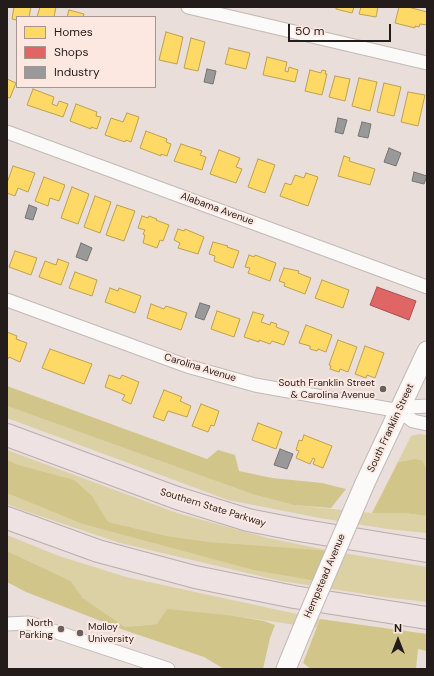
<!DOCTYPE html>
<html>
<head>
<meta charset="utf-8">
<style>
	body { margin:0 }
	#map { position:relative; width:434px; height:676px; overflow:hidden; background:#e9deda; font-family:"DM Sans",sans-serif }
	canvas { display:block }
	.frame { position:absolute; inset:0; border:8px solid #231c1a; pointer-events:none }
	.legend { position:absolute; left:16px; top:16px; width:140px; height:72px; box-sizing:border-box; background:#fce8e1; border:1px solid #a59691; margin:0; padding:5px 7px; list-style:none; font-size:12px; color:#231c1a }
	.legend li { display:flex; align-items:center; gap:8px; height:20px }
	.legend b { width:20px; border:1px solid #a59691 }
	.north { position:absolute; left:378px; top:620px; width:40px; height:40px; -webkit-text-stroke:3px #fce8e1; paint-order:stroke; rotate:0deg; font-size:11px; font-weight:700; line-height:16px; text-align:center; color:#231c1a }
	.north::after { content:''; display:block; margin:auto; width:14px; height:18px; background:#231c1a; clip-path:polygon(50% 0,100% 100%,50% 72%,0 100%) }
	.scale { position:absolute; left:288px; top:24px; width:103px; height:18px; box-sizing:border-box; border:2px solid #231c1a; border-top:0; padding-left:5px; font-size:12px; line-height:14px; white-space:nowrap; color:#231c1a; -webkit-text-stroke:3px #fce8e1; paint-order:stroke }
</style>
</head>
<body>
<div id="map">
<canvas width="434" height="676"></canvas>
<div class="frame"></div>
<ul class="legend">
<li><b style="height:11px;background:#ffd966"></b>Homes</li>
<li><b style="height:11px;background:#e06666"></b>Shops</li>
<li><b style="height:11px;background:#999"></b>Industry</li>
</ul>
<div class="north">N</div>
<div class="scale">50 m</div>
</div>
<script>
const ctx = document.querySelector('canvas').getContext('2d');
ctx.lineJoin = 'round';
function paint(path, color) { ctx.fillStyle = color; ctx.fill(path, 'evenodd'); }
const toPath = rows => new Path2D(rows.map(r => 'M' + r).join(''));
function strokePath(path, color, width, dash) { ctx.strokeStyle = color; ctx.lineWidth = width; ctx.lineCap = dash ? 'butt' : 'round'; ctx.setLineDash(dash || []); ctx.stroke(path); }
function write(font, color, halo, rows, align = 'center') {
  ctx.font = font + ' "DM Sans",sans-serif'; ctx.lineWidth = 4; ctx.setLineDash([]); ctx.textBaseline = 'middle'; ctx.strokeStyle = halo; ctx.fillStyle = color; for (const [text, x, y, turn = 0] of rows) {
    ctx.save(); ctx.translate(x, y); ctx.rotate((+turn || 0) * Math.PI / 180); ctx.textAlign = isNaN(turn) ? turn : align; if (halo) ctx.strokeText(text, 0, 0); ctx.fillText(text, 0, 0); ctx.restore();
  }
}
paint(toPath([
	[7,406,255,495,294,505,372,513,404,513,427,516,427,533,387,529,320,518,228,500,7,418],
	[419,434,427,435,427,469,422,460,414,459,398,462,411,436],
	[7,450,177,513,268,538,331,551,427,567,427,602,384,597,281,581,120,543,19,509,7,504],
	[7,535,59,556,126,577,320,619,316,628,235,616,125,627,83,598,71,581,7,551]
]), '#dbd1a5');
paint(toPath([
	[7,386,207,459,218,450,235,455,239,471,272,478,322,483,346,489,331,508,294,505,255,495,7,406],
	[415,459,422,460,427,469,427,516,404,513,372,513,398,462],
	[7,460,18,465,74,480,92,496,108,522,166,536,208,542,331,551,317,581,254,570,83,524,7,493],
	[7,551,71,581,83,598,125,627,157,624,167,609,235,616,264,621,275,625,270,638,263,669,224,669,204,657,124,630,26,592,7,582],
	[320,619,427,634,427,651,418,649,416,669,311,669,303,663]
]), '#d1c58a');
const homes = toPath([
	[14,7,31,7,29,17,17,17,17,20,12,19,14,7],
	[40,7,56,7,54,17,37,17,40,7],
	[336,7,354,7,352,13,336,9,336,7],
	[361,7,378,7,376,17,359,14,361,7],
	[399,7,408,7,427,12,427,25,420,24,419,27,415,26,415,28,395,23,399,7],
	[69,10,84,14,83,17,67,17,69,10],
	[166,32,183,37,177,64,159,60,166,32],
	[191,38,205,42,198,71,184,68,191,38],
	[229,48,250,53,246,69,225,64,229,48],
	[267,57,287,62,285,71,288,72,289,67,298,70,295,82,263,75,267,57],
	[310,70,321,73,322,70,326,71,325,74,327,74,322,95,305,91,310,70],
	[335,76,350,79,345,101,329,97,335,76],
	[359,78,377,82,370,111,352,106,359,78],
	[7,79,16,83,10,98,7,97,7,79],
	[384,83,401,87,394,116,377,112,384,83],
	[33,89,54,97,52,104,57,106,59,101,68,104,63,117,27,105,33,89],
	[408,92,425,95,418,126,401,122,408,92],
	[76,104,97,112,96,116,101,117,97,129,91,127,91,129,70,121,76,104],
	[127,113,139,117,131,142,126,140,125,142,105,135,111,118,123,122,127,113],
	[146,131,167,139,166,142,171,144,167,156,161,154,161,156,140,148,146,131],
	[181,144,202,151,200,155,206,157,202,170,174,161,181,144],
	[219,150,240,158,236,167,242,169,236,183,210,174,219,150],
	[344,156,350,158,349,161,375,169,370,185,338,176,344,156],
	[258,159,275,165,265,193,248,187,258,159],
	[13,166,35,173,28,192,18,188,15,196,7,193,7,183,13,166],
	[306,173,318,177,308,206,280,196,285,183,291,185,295,175,304,178,306,173],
	[44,177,65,185,59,201,50,198,48,206,35,201,44,177],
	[72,187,89,194,78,224,61,218,72,187],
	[95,196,111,202,100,233,84,227,95,196],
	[117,205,135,211,124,241,106,235,117,205],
	[142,216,148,218,149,216,157,219,156,220,169,225,163,241,160,240,157,248,143,243,145,235,143,234,145,230,138,228,142,216],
	[178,229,184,231,185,229,204,237,198,254,178,248,180,243,174,240,178,229],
	[213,242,228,246,227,247,239,251,233,268,214,261,215,256,209,254,213,242],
	[15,251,37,258,31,275,9,267,15,251],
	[249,255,254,257,255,255,276,263,270,281,248,273,250,268,245,267,249,255],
	[58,259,69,263,61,285,39,277,45,261,56,265,58,259],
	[284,268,299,271,298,273,311,278,305,294,284,286,285,283,279,281,284,268],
	[75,272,97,280,92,296,69,288,75,272],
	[322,280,349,290,343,308,315,298,322,280],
	[110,288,118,291,119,288,141,296,135,313,105,302,110,288],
	[151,304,164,309,166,306,187,313,181,330,147,318,151,304],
	[217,311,240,319,234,337,211,329,217,311],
	[253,312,264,315,261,322,270,325,271,322,277,324,276,327,289,332,284,345,272,341,270,344,259,340,259,342,244,337,253,312],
	[306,325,332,335,326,352,318,349,317,351,310,349,310,346,299,343,306,325],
	[7,332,17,336,16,339,27,343,20,362,9,357,7,360,7,332],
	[338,340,357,347,348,372,340,369,339,372,330,369,331,366,329,365,338,340],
	[365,346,384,353,375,378,367,375,366,378,355,374,365,346],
	[50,349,92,364,84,384,42,368,50,349],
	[109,375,120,379,122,375,139,382,131,404,122,400,125,395,105,387,109,375],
	[164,390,182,397,180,401,191,406,187,417,168,411,164,421,153,417,164,390],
	[201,404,219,411,214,426,211,425,208,432,192,426,201,404],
	[258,423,282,432,276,449,252,440,258,423],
	[304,435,332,446,323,468,313,464,315,459,313,458,310,464,296,458,299,451,296,450,299,440,302,441,304,435]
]);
paint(homes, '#ffd966');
strokePath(homes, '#bda04f', 1);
const shops = toPath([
	[377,287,416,301,409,320,370,305,377,287]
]);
paint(shops, '#e06666');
strokePath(shops, '#a7504f', 1);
const industry = toPath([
	[207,69,216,71,213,84,204,82,207,69],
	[338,118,347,120,343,134,335,132,338,118],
	[362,122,371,124,368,138,358,136,362,122],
	[389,148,401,153,396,166,384,162,389,148],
	[414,172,427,176,424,184,412,181,414,172],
	[29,205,37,208,33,220,25,218,29,205],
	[81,243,92,248,87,261,76,257,81,243],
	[200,303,210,306,204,320,195,317,200,303],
	[280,449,293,454,287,469,274,465,280,449]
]);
paint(industry, '#999');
strokePath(industry, '#767473', 1);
const street = toPath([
	[188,7,427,63],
	[7,132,427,287],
	[7,300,187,366,255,385,400,411],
	[400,411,413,421,427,424],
	[400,411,409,407,427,406],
	[7,624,29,623,168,669]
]);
const secondary = toPath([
	[365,483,427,351],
	[286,669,302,630]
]);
const highway = toPath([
	[7,435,177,498,248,520,299,530,427,551],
	[7,518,98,551,195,577,294,597,427,618]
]);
strokePath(street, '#c1b9b6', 15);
strokePath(secondary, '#c1b9b6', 21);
strokePath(highway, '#bcacab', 24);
strokePath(street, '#fcfaf9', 13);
strokePath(secondary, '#fcfaf9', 19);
strokePath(highway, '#eee2e2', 22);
const secondaryBridge = toPath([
	[302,630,365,483]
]);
strokePath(secondaryBridge, '#c1b9b6', 21, []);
strokePath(secondaryBridge, '#fcfaf9', 19);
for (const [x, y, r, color] of [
	[383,389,4,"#68605d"],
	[61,629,4,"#68605d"],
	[80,633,4,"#68605d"]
]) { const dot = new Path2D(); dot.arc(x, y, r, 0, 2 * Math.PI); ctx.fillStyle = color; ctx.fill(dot); strokePath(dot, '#fce8e1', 1.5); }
write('10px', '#231c1a', '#fce8e1', [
	["Alabama Avenue",217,209,20],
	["Carolina Avenue",200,368,17],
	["South Franklin Street",391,428,-65],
	["Southern State Parkway",213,508,17],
	["Hempstead Avenue",325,576,-67]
]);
write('10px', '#231c1a', '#fce8e1', [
	["South Franklin Street",375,383],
	["& Carolina Avenue",375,395],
	["North",53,623],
	["Parking",53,635],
	["Molloy",88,627,"left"],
	["University",88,639,"left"]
], 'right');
</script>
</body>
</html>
